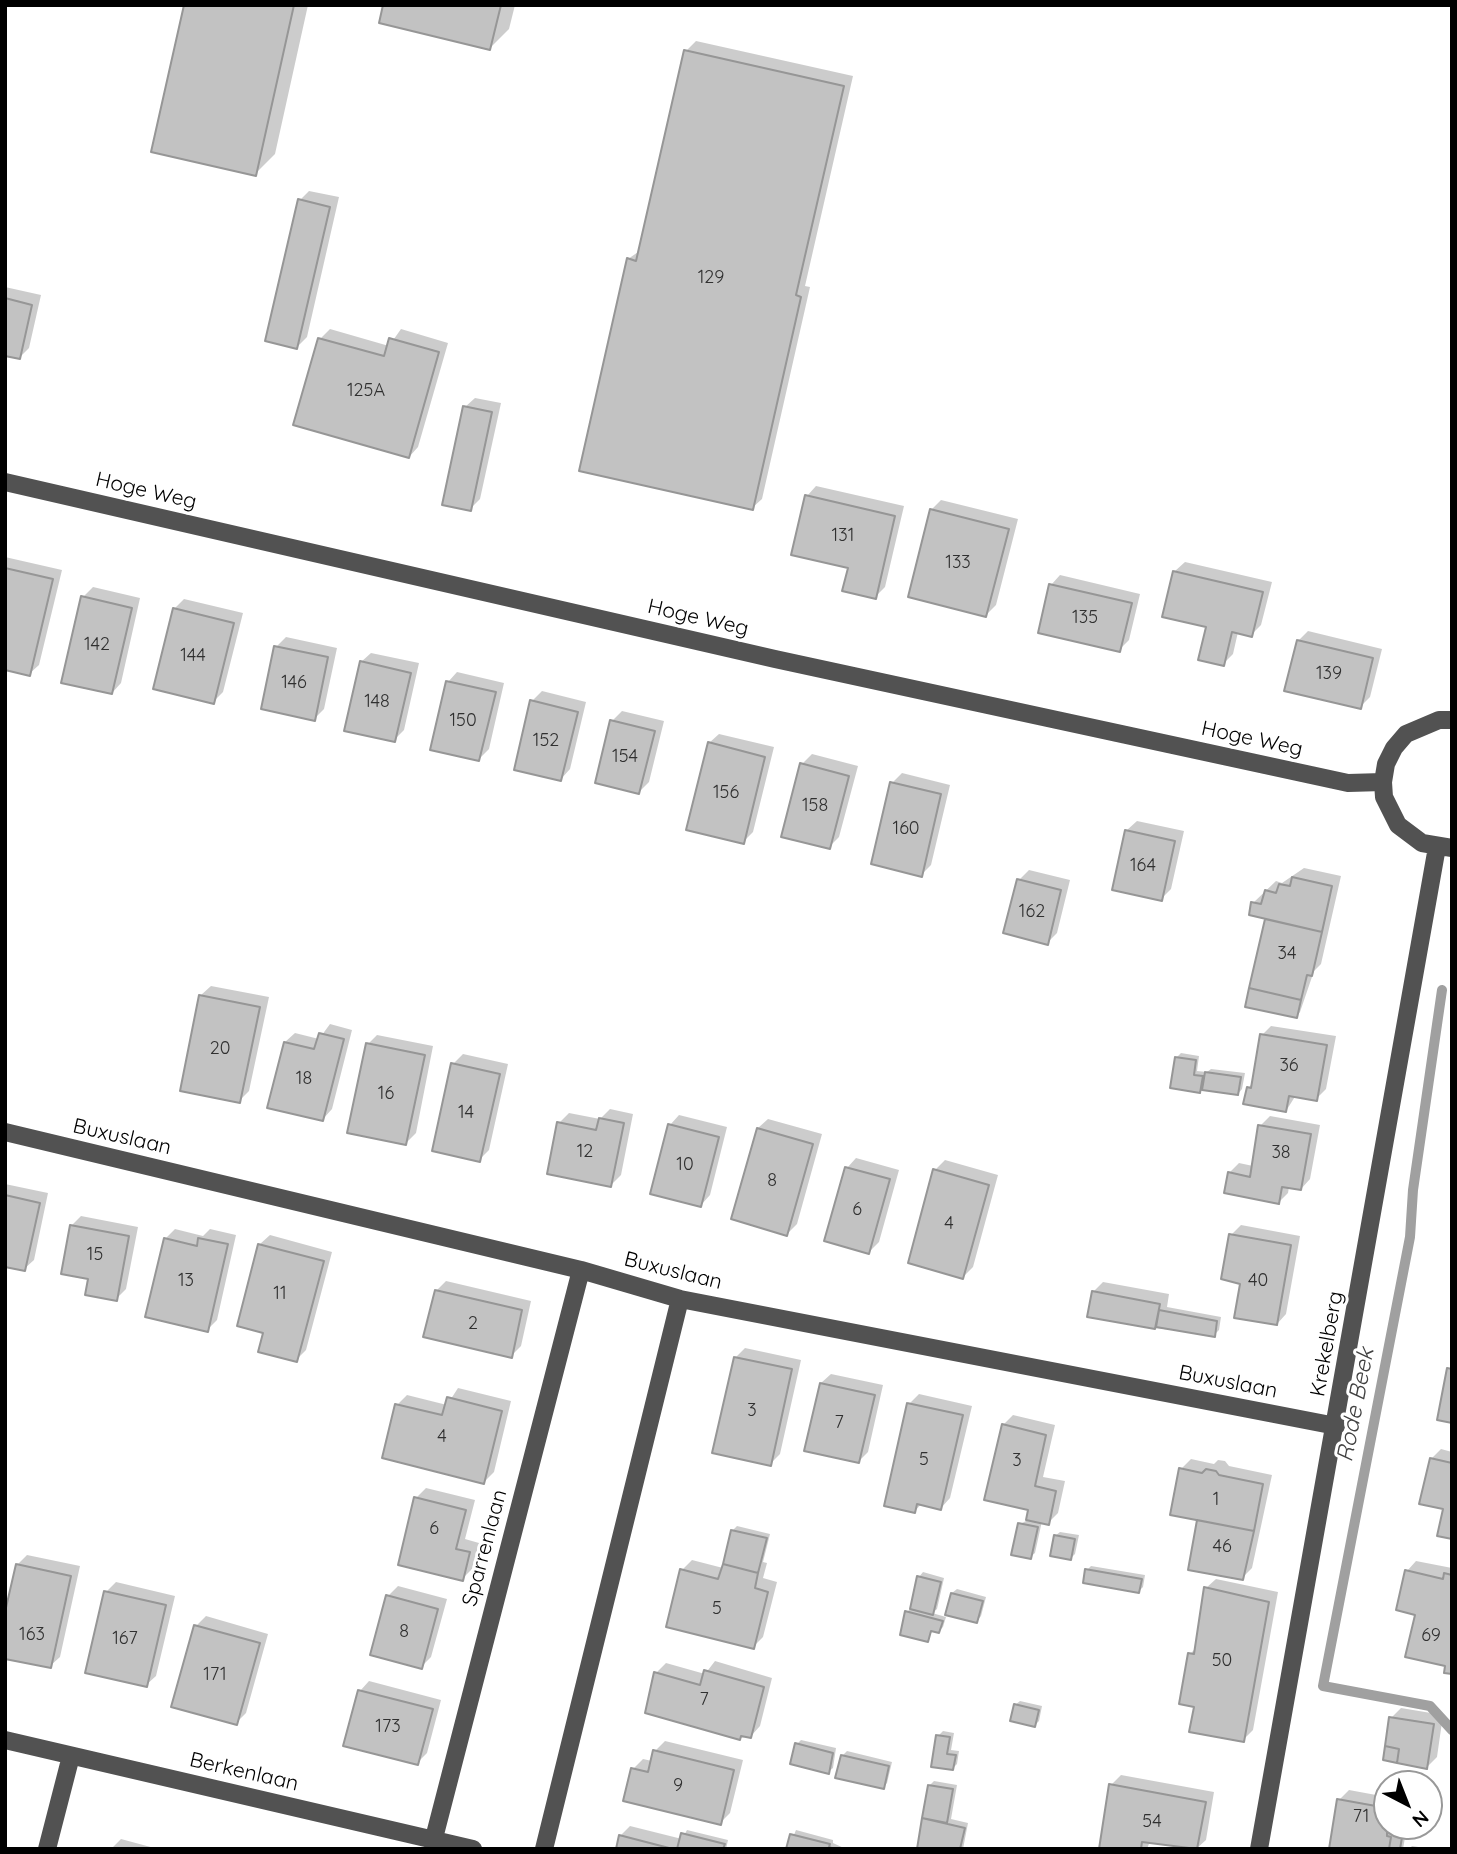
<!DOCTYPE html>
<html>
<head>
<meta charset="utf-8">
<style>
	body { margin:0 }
	#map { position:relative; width:1457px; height:1854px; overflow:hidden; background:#fff; font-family:Quicksand,sans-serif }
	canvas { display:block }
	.frame { position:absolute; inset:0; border:7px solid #000; pointer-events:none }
	.north { position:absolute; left:1373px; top:1770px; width:70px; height:70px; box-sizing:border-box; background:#fff; border:2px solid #999; border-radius:50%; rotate:138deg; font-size:19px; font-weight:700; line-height:28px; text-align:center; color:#000 }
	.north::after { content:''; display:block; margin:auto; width:24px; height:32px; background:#000; clip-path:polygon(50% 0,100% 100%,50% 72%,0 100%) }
</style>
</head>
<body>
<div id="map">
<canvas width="1457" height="1854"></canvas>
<div class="frame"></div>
<div class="north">N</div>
</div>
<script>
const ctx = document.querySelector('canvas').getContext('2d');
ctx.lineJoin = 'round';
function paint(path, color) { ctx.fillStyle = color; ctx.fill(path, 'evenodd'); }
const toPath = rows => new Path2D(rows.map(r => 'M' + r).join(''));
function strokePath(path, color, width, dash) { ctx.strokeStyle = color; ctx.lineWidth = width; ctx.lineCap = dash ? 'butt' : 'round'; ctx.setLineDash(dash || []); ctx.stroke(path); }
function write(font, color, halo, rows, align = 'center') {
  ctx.font = font + ' Quicksand,sans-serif'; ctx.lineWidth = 6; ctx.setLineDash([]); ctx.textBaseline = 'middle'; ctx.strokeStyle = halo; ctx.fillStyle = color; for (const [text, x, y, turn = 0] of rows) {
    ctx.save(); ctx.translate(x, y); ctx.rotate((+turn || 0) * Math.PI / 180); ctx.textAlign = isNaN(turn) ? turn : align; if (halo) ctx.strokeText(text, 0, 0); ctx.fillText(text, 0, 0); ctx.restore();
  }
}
paint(toPath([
	[186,5,308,5,275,154,255,174],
	[385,5,515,5,509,29,490,48],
	[696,41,853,76,805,286,810,287,762,499,752,508,628,259,641,250,686,51],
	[309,191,339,197,307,337,297,347,300,200],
	[5,287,41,295,29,348,19,358,5,354],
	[330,329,389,346,401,329,448,343,418,447,409,457,320,339],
	[475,398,501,403,480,499,470,509,465,407],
	[816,486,904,506,885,587,875,597,850,567,807,496],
	[941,500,1018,519,996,605,986,615,931,510],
	[5,557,62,570,39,665,29,674,5,669],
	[1185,562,1272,582,1261,625,1251,635,1238,632,1233,654,1223,664,1208,626,1164,616,1175,571],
	[1060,575,1140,594,1129,640,1119,650,1051,585],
	[93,587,140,598,121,683,112,693,83,597],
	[184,599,243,613,223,692,213,702,174,609],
	[1308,631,1382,649,1370,697,1360,707,1298,641],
	[286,637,337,648,324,709,314,719,276,647],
	[371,653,419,663,404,730,394,740,361,662],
	[457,672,504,683,489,749,479,759,448,682],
	[542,691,586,702,570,769,561,779,532,701],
	[622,711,664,721,649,782,639,792,612,721],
	[719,734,774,747,753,832,743,842,709,743],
	[812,754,858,766,839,837,829,847,802,764],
	[902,773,950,785,931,865,921,875,892,783],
	[1137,821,1184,831,1171,889,1161,899,1127,830],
	[1304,868,1341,876,1321,964,1314,971,1300,1012,1296,1017,1251,989,1268,917,1253,903,1276,881,1282,883],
	[1029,870,1070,880,1057,933,1047,943,1019,880],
	[211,986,269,997,249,1091,239,1101,201,995],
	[330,1024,352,1030,332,1109,323,1119,285,1042,295,1033,319,1039],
	[1271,1026,1336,1036,1326,1089,1316,1099,1296,1095,1286,1111,1248,1088,1253,1083,1262,1035],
	[377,1035,433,1046,416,1133,406,1143,368,1044],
	[1181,1053,1199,1056,1197,1071,1207,1072,1211,1069,1245,1073,1242,1089,1238,1094,1172,1086,1176,1058],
	[463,1054,508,1064,489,1150,479,1160,453,1064],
	[610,1109,633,1114,621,1175,611,1185,559,1123,569,1113,600,1119],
	[679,1115,727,1127,710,1195,701,1205,670,1125],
	[1270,1116,1320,1125,1310,1179,1301,1189,1289,1187,1288,1193,1279,1202,1229,1173,1239,1163,1253,1166,1260,1126],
	[768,1119,822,1134,797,1224,787,1234,758,1128],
	[856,1158,899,1170,879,1242,869,1252,847,1168],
	[945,1160,998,1175,973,1267,963,1277,935,1170],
	[5,1184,48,1193,34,1260,24,1269,5,1265],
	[81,1216,138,1227,126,1289,116,1299,90,1277,71,1226],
	[1241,1225,1300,1236,1286,1314,1277,1324,1242,1282,1231,1235],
	[175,1229,203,1236,210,1229,236,1235,217,1320,207,1330,165,1239],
	[270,1235,332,1252,306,1350,296,1360,265,1331,239,1325,260,1244],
	[446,1281,531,1301,521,1346,511,1356,436,1291],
	[1103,1282,1169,1294,1167,1307,1221,1317,1219,1330,1214,1335,1155,1328,1093,1292],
	[745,1348,801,1360,780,1454,770,1464,735,1358],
	[831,1374,883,1385,868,1452,858,1462,821,1383],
	[458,1388,511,1401,494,1472,484,1482,397,1405,407,1395,447,1405],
	[919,1394,972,1406,950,1498,941,1508,922,1503,915,1511,909,1404],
	[1013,1415,1055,1425,1043,1477,1065,1481,1058,1513,1048,1523,1042,1521,1035,1553,1030,1557,1020,1524,1028,1520,1030,1509,1003,1425],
	[1441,1449,1452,1452,1452,1538,1431,1459],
	[1191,1459,1214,1464,1218,1460,1225,1461,1229,1466,1272,1475,1252,1568,1242,1578,1199,1519,1181,1469],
	[426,1488,475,1500,465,1539,479,1543,472,1569,462,1579,416,1498],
	[737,1526,770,1534,763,1562,767,1563,763,1578,777,1582,763,1637,753,1647,682,1570,692,1560,723,1568,732,1531],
	[1060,1532,1079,1535,1075,1554,1071,1558,1055,1536],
	[27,1555,80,1566,60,1657,50,1666,17,1565],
	[1416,1561,1452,1568,1452,1673,1417,1613,1407,1571],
	[1091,1566,1145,1575,1143,1587,1139,1591,1087,1570],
	[923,1572,944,1578,937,1609,932,1613,946,1617,943,1627,939,1631,933,1630,927,1640,907,1612,912,1607,919,1577],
	[1216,1579,1278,1592,1253,1730,1243,1740,1196,1705,1190,1654,1197,1647,1206,1588],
	[116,1582,175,1596,156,1676,146,1685,106,1592],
	[398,1586,447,1599,431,1657,421,1667,388,1596],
	[957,1589,986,1597,981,1616,977,1621,952,1593],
	[206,1616,268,1634,246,1713,236,1723,196,1626],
	[715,1661,772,1678,760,1726,751,1736,740,1738,656,1673,666,1663,705,1674],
	[369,1681,441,1700,427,1753,417,1763,360,1691],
	[1020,1701,1042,1706,1039,1721,1035,1725,1015,1705],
	[1401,1708,1443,1715,1437,1757,1427,1767,1391,1718],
	[943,1731,954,1733,951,1750,959,1751,957,1764,953,1768,938,1736],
	[801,1740,836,1748,833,1768,828,1772,797,1744],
	[665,1741,743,1760,730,1813,720,1823,633,1769,643,1759,652,1761,655,1751],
	[847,1751,892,1762,887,1783,883,1787,842,1756],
	[1121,1775,1214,1792,1206,1840,1196,1849,1150,1841,1147,1849,1100,1849,1111,1785],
	[934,1781,957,1785,951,1819,968,1823,963,1849,918,1849,930,1785],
	[1349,1790,1387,1797,1387,1826,1407,1826,1403,1849,1336,1849,1339,1800],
	[630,1826,682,1839,687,1830,728,1840,726,1849,617,1849,620,1836],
	[796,1830,833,1840,833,1843,846,1849,788,1849],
	[121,1839,158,1849,111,1849],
	[1412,1846,1431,1849,1409,1849]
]), '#0003');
strokePath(toPath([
	[1442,990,1413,1190,1410,1237,1323,1686,1430,1706,1452,1730]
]), '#a0a0a0', 10);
const building = toPath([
	[184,5,294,5,256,176,151,152,184,5],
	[383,5,501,5,490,50,379,23,383,5],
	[684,50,844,86,796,295,801,297,753,510,579,471,627,258,636,261,684,50],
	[298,199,330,207,297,349,265,341,298,199],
	[5,298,32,305,20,359,5,356,5,298],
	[318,338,384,356,389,338,439,352,409,458,293,425,318,338],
	[463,406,492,412,471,511,442,505,463,406],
	[805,495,895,516,876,599,842,591,848,568,791,555,805,495],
	[930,509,1009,529,986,617,908,597,930,509],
	[5,568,53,579,30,676,5,670,5,568],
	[1173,571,1263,592,1252,637,1232,632,1224,666,1198,660,1206,627,1162,617,1173,571],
	[1049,584,1132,603,1120,652,1038,633,1049,584],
	[81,596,132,608,112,694,61,683,81,596],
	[173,608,234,623,214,704,153,689,173,608],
	[1297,640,1373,658,1361,709,1284,691,1297,640],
	[274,646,328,657,315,721,261,709,274,646],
	[360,661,411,673,395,742,344,731,360,661],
	[446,681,496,692,479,761,430,750,446,681],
	[530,700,578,712,561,781,514,770,530,700],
	[610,720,655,731,639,794,595,783,610,720],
	[708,742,765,757,744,844,686,830,708,742],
	[800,763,849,776,830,849,781,837,800,763],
	[890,782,941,794,922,877,871,864,890,782],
	[1125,830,1175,841,1162,901,1112,890,1125,830],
	[1292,877,1332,886,1322,932,1249,915,1251,902,1261,904,1265,890,1276,893,1279,884,1290,886,1292,877],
	[1017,879,1061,890,1048,945,1003,933,1017,879],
	[1265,919,1322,932,1312,976,1307,975,1301,1000,1249,988,1265,919],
	[1249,988,1301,1000,1297,1018,1245,1007,1249,988],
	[199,995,260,1007,240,1103,180,1091,199,995],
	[319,1033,344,1039,323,1121,267,1108,284,1042,314,1049,319,1033],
	[1260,1034,1327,1045,1317,1101,1289,1096,1286,1112,1243,1104,1247,1087,1251,1088,1260,1034],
	[366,1043,425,1055,406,1145,347,1133,366,1043],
	[1175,1057,1196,1060,1194,1075,1203,1076,1200,1093,1170,1088,1175,1057],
	[451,1063,500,1074,480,1162,432,1151,451,1063],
	[1205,1072,1241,1077,1238,1095,1202,1090,1205,1072],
	[599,1118,624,1123,611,1187,547,1174,557,1122,596,1130,599,1118],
	[668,1124,719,1137,701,1207,650,1194,668,1124],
	[1258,1125,1311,1134,1301,1190,1282,1187,1279,1204,1224,1193,1228,1172,1250,1177,1258,1125],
	[757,1128,813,1144,787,1236,731,1219,757,1128],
	[845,1167,890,1179,869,1254,824,1241,845,1167],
	[933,1169,989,1185,963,1279,908,1263,933,1169],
	[5,1195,40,1203,25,1271,5,1267,5,1195],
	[70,1225,129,1236,117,1301,85,1295,88,1279,61,1274,70,1225],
	[1229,1234,1291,1245,1277,1325,1234,1318,1240,1284,1221,1279,1229,1234],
	[164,1238,197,1246,198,1238,228,1244,208,1332,145,1317,164,1238],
	[258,1244,324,1261,297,1362,258,1352,263,1333,237,1326,258,1244],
	[435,1290,522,1310,512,1358,423,1337,435,1290],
	[1092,1291,1160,1304,1155,1329,1087,1317,1092,1291],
	[1159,1310,1217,1321,1215,1337,1156,1327,1159,1310],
	[734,1357,792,1369,771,1466,712,1453,734,1357],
	[1447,1368,1452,1369,1452,1423,1437,1420,1447,1368],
	[820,1383,875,1395,859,1463,804,1451,820,1383],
	[447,1397,502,1411,484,1484,382,1458,395,1404,442,1415,447,1397],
	[907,1403,963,1415,941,1510,917,1504,915,1513,884,1506,907,1403],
	[1002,1424,1046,1435,1035,1486,1056,1491,1049,1525,1026,1520,1028,1510,984,1500,1002,1424],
	[1430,1458,1452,1463,1452,1539,1437,1536,1443,1509,1419,1504,1430,1458],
	[1179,1468,1202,1473,1206,1469,1216,1471,1219,1475,1263,1484,1254,1531,1170,1515,1179,1468],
	[414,1497,466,1510,456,1549,470,1552,463,1581,398,1565,414,1497],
	[1197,1520,1254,1531,1243,1580,1188,1570,1197,1520],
	[1018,1523,1038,1527,1031,1559,1011,1555,1018,1523],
	[731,1530,767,1538,758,1573,723,1564,731,1530],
	[1054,1535,1075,1539,1071,1560,1050,1556,1054,1535],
	[16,1564,71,1576,51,1668,5,1659,5,1612,16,1564],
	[723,1564,758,1573,755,1588,768,1592,754,1649,666,1627,680,1569,718,1579,723,1564],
	[1085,1569,1142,1579,1139,1593,1083,1583,1085,1569],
	[1405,1570,1443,1579,1444,1573,1452,1575,1452,1674,1444,1673,1445,1666,1405,1657,1415,1615,1396,1610,1405,1570],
	[917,1576,941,1582,933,1615,910,1609,917,1576],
	[1204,1587,1269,1602,1244,1742,1189,1732,1194,1707,1179,1704,1188,1653,1194,1654,1204,1587],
	[104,1591,166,1605,147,1687,85,1673,104,1591],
	[951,1593,983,1601,977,1623,945,1615,951,1593],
	[386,1595,438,1609,422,1669,370,1655,386,1595],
	[905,1611,943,1621,939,1633,931,1631,928,1642,900,1635,905,1611],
	[194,1625,260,1643,237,1725,171,1707,194,1625],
	[704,1670,764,1687,751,1738,741,1736,740,1740,645,1713,654,1672,700,1685,704,1670],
	[358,1690,433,1709,418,1765,343,1746,358,1690],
	[1014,1704,1039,1710,1035,1727,1010,1721,1014,1704],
	[1389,1717,1434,1724,1427,1769,1397,1763,1399,1749,1385,1746,1389,1717],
	[936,1735,950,1737,947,1754,956,1755,953,1770,931,1767,936,1735],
	[795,1743,833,1753,829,1774,790,1764,795,1743],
	[1385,1746,1399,1749,1397,1763,1383,1760,1385,1746],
	[653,1750,734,1770,721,1825,623,1801,631,1768,648,1772,653,1750],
	[841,1755,889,1766,884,1789,835,1778,841,1755],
	[1109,1784,1206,1802,1197,1849,1142,1842,1141,1849,1099,1849,1109,1784],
	[928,1785,953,1789,947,1823,922,1818,928,1785],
	[1337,1799,1387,1808,1387,1836,1391,1837,1389,1849,1329,1849,1337,1799],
	[922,1818,965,1828,960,1849,917,1849,922,1818],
	[1388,1826,1404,1826,1400,1849,1389,1849,1391,1837,1387,1836,1388,1826],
	[681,1833,725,1844,723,1849,677,1849,681,1833],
	[790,1834,830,1844,829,1847,834,1849,786,1849,790,1834],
	[619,1835,673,1849,616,1849,619,1835]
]);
paint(building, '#c2c2c2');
strokePath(building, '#969696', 2);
strokePath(toPath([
	[5,482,775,659,1348,783,1383,782],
	[1452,720,1439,720,1406,734,1394,748,1386,764,1383,782,1384,797,1398,825,1422,843,1452,848],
	[5,1132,581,1270,680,1299,1336,1426],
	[5,1740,473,1849],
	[434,1838,581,1270],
	[47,1849,71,1756],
	[544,1849,680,1299],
	[1259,1849,1437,847]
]), '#525252', 18);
write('18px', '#303030', null, [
	["129",711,278],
	["125A",366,391],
	["131",843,536],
	["133",958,563],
	["135",1085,618],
	["142",97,645],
	["144",193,656],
	["139",1329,674],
	["146",294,683],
	["148",377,702],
	["150",463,721],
	["152",546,741],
	["154",625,757],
	["156",726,793],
	["158",815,806],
	["160",906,829],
	["164",1143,866],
	["162",1032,912],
	["34",1287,954],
	["20",220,1049],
	["36",1289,1066],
	["18",304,1079],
	["16",386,1094],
	["14",466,1113],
	["12",585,1152],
	["38",1281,1153],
	["10",685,1165],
	["8",772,1181],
	["6",857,1210],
	["4",949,1224],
	["15",95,1255],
	["13",186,1281],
	["40",1258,1281],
	["11",280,1294],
	["2",473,1324],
	["3",752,1411],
	["7",839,1423],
	["4",442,1437],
	["5",924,1460],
	["3",1017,1461],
	["1",1216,1500],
	["6",434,1529],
	["46",1222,1547],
	["5",717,1609],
	["8",404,1632],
	["163",32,1635],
	["69",1431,1636],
	["167",125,1639],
	["50",1222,1661],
	["171",215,1675],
	["7",704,1700],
	["173",388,1727],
	["9",678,1786],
	["71",1361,1817],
	["54",1152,1822]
]);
write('21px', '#000', '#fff', [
	["Hoge Weg",146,491,13],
	["Hoge Weg",698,618,13],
	["Hoge Weg",1252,739,12],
	["Buxuslaan",122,1137,13],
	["Buxuslaan",673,1271,14],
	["Krekelberg",1327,1344,-80],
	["Buxuslaan",1228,1382,11],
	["Sparrenlaan",485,1548,-75],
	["Berkenlaan",244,1772,13]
]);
write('italic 23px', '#414141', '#fff', [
	["Rode Beek",1356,1405,-79]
]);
</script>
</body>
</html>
